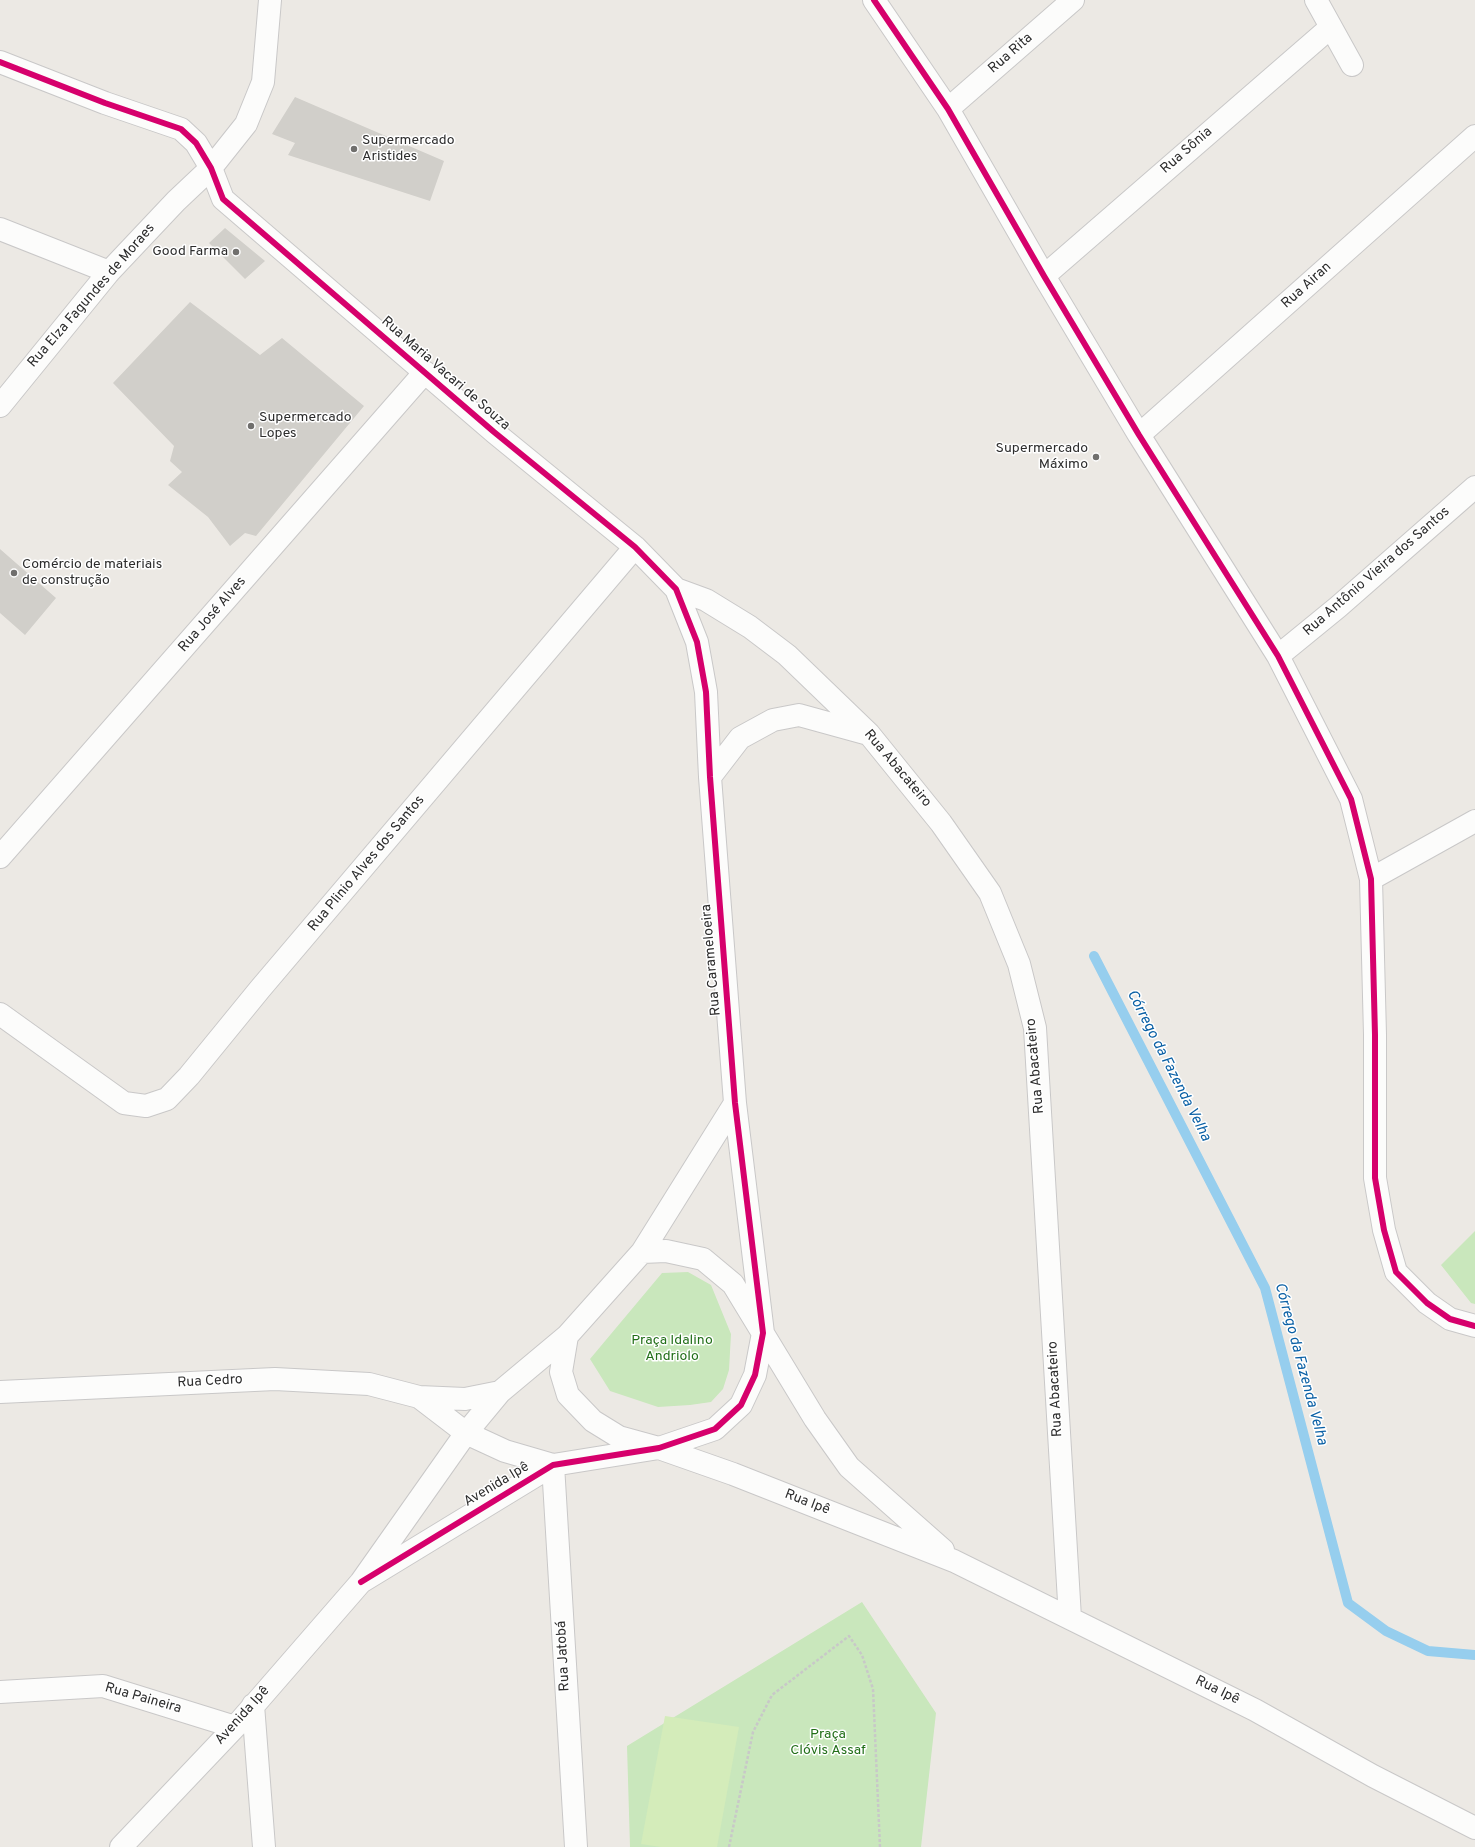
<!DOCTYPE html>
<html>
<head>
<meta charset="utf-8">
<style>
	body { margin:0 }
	canvas { display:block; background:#ece9e4 }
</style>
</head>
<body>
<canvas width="1475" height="1847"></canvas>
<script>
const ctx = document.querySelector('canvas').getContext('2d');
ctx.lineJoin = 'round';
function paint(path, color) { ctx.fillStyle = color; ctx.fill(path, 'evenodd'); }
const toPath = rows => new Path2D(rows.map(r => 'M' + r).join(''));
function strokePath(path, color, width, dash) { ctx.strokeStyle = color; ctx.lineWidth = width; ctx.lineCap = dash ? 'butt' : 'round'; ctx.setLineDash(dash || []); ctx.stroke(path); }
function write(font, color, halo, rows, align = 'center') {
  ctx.font = font + ' Overpass,sans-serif'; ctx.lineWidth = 3; ctx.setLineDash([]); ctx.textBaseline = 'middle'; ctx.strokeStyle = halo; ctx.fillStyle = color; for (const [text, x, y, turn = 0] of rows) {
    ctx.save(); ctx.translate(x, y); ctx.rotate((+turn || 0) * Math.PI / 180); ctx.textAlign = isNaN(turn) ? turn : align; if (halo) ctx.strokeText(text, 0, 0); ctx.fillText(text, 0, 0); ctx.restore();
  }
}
paint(toPath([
	[1475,1231,1475,1304,1471,1303,1441,1265],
	[688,1272,711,1285,731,1334,729,1370,723,1389,711,1402,690,1405,658,1407,610,1391,590,1359,662,1273],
	[862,1602,936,1713,921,1847,630,1847,627,1746]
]), '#c9e7bc');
paint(toPath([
	[665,1716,739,1727,717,1847,661,1847,641,1844]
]), '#d4ecba');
strokePath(toPath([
	[1094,956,1265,1288,1348,1603,1386,1631,1428,1651,1475,1655]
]), '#96ceee', 10);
paint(toPath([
	[295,97,444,161,430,201,288,155,295,143,272,134],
	[225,228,265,261,245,279,209,243],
	[190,302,260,355,282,338,364,406,256,536,245,533,230,546,208,517,168,485,182,472,170,461,174,446,113,383],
	[0,549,56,598,25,635,0,613]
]), '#d1cfca');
const minor = toPath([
	[874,0,948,109,1044,276,1139,435,1278,656,1351,799,1371,879,1375,1035,1375,1178,1384,1230,1396,1272,1427,1303,1450,1319,1475,1326],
	[1316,0,1352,65],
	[0,62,105,103,181,129,196,143,211,168,223,199,494,432,635,547,676,589,697,642,706,692,710,777,735,1103,763,1333,755,1375,741,1405,715,1429,659,1448,553,1465,361,1582],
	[948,109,1073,0],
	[0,229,109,272],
	[1044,276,1331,27],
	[0,406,109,272,176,201,211,168,246,124,263,82,270,0],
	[1139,435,1475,136],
	[676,589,706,600,750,627,787,655,869,734,941,823,990,893,1019,964,1035,1028,1070,1618],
	[1278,656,1338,607,1475,487],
	[710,777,740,738,773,720,799,715,868,734],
	[0,857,425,372],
	[1371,879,1475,821],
	[0,1014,124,1103,146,1106,167,1099,189,1076,260,989,635,547],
	[642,1252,666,1251,703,1259,733,1284,815,1419,849,1467,943,1550],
	[567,1336,561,1372,568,1395,593,1421,619,1437,659,1448,733,1474,954,1561,1255,1710,1373,1776,1475,1828],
	[0,1392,275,1379,369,1384,419,1397,465,1399,500,1392],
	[419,1397,466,1433,505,1451,553,1465,576,1847],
	[0,1692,103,1686,235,1727],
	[253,1705,264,1847],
	[121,1847,235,1727,361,1582,466,1433,500,1392,567,1336,642,1252,735,1103]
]);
strokePath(minor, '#c9c8c8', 24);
strokePath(toPath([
	[729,1847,753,1732,772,1695,849,1636,862,1655,873,1689,880,1847]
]), '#c8c8c8', 2.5, [3, 2]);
strokePath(minor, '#fcfcfb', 22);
strokePath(toPath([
	[874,0,948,109,1044,276,1139,435,1278,656,1351,799,1371,879,1375,1035,1375,1178,1384,1230,1396,1272,1427,1303,1450,1319,1475,1326],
	[0,62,105,103,181,129,196,143,211,168,223,199,494,432,635,547,676,589,697,642,706,692,710,777,735,1103,763,1333,755,1375,741,1405,715,1429,659,1448,553,1465,361,1582]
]), '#d6006c', 6);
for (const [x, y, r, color] of [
	[354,149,4,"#706f6d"],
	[236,252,4,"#706f6d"],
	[251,426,4,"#706f6d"],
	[1096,457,4,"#706f6d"],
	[14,573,4,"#706f6d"]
]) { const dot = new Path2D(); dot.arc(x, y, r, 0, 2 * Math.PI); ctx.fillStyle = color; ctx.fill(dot); strokePath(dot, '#fff', 1.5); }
write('14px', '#2d2d2d', '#fff', [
	["Rua Rita",1011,54,-41],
	["Rua Sônia",1187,151,-41],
	["Rua Airan",1307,286,-42],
	["Rua Elza Fagundes de Moraes",92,296,-49],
	["Rua Maria Vacari de Souza",445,374,41],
	["Rua Antônio Vieira dos Santos",1377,572,-41],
	["Rua José Alves",213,615,-49],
	["Rua Abacateiro",897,769,50],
	["Rua Plinio Alves dos Santos",367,864,-50],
	["Rua Carameloeira",712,960,-95],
	["Rua Abacateiro",1036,1066,-95],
	["Rua Cedro",210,1382,-3],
	["Rua Abacateiro",1056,1389,-93],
	["Avenida Ipê",497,1485,-31],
	["Rua Ipê",807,1503,21],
	["Rua Jatobá",564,1656,-93],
	["Rua Ipê",1217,1691,26],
	["Rua Paineira",143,1699,16],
	["Avenida Ipê",243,1716,-48]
]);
write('14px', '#2d2d2d', '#fff', [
	["Supermercado",362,141],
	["Aristides",362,157],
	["Good Farma",228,252,"right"],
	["Supermercado",259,418],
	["Lopes",259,434],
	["Supermercado",1088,449,"right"],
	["Máximo",1088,465,"right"],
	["Comércio de materiais",22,565],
	["de construção",22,581]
], 'left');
write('14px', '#226f19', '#fff', [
	["Praça Idalino",672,1341],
	["Andriolo",672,1357],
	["Praça",828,1735],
	["Clóvis Assaf",828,1751]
]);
write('italic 15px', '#0a60a5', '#fff', [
	["Córrego da Fazenda Velha",1168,1066,63],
	["Córrego da Fazenda Velha",1300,1364,75]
]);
</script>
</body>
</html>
